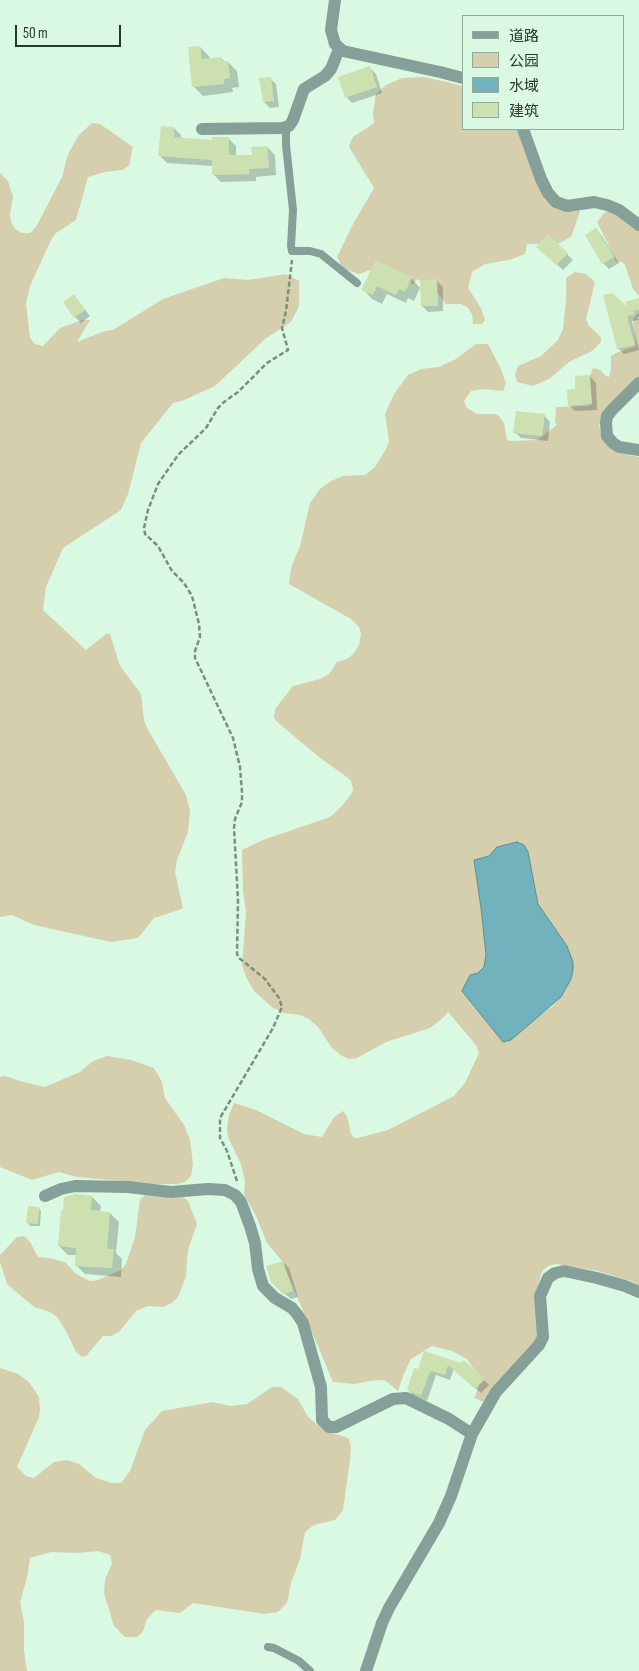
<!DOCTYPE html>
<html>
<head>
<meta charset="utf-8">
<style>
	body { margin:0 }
	#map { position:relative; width:639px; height:1671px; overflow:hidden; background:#daf9e2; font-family:"Sofia Sans Condensed","Noto Sans SC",sans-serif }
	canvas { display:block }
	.legend { position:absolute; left:462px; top:15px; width:162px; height:115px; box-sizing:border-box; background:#daf9e2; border:1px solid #94ab9a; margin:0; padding:6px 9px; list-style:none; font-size:15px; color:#2b372e }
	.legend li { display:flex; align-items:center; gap:10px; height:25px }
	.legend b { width:25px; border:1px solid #94ab9a }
	.scale { position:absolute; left:15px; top:25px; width:106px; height:22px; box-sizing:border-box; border:2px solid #2b372e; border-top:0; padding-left:6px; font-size:15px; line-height:18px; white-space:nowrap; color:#2b372e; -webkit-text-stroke:4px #daf9e2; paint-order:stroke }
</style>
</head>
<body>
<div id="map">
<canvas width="639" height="1671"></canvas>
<ul class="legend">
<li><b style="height:6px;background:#859f99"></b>道路</li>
<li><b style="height:14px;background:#d5cfae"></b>公园</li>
<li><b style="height:14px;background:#72b2bd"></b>水域</li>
<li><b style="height:14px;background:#cde1b0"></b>建筑</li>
</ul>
<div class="scale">50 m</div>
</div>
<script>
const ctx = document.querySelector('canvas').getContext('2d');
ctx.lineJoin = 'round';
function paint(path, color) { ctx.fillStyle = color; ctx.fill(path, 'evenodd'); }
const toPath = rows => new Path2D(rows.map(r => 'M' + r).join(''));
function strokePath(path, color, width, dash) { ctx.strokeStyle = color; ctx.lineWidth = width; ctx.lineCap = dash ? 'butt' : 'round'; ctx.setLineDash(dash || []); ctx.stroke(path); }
paint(toPath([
	[425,77,463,86,463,129,518,129,555,206,580,211,572,235,569,238,558,244,527,244,525,254,509,260,485,264,472,272,468,288,481,308,485,320,482,324,473,324,472,314,467,307,460,304,446,304,436,291,417,279,413,285,408,278,376,268,359,274,347,270,341,265,337,257,352,226,374,188,349,147,350,143,353,137,374,123,373,113,376,94,386,85,402,78],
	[92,123,100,124,133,147,129,166,122,170,105,172,88,177,76,220,56,233,51,240,30,286,26,303,30,338,35,344,43,346,60,328,82,320,90,320,77,342,105,331,113,330,163,299,224,278,248,280,286,274,299,281,299,306,291,322,265,339,215,386,182,401,173,403,141,443,128,494,121,510,63,548,46,587,43,610,86,650,106,634,110,634,120,666,141,694,144,720,147,728,186,795,190,811,188,832,177,860,175,872,183,908,179,910,154,918,138,938,111,942,34,925,12,915,0,917,0,173,8,181,13,197,10,214,11,222,15,229,22,233,30,233,36,227,62,177,68,154,79,135],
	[605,212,613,213,639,230,639,296,633,289,625,265,622,262,616,262,614,256,597,222],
	[575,272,586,274,595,282,586,319,589,326,601,337,601,342,592,351,569,362,549,379,533,386,517,382,515,374,518,366,541,356,558,340,563,329,566,300,566,278],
	[637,314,639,314,639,378,608,408,599,425,602,437,607,445,617,453,639,457,639,1286,633,1282,598,1271,556,1264,548,1266,542,1271,535,1296,537,1335,533,1345,483,1402,474,1398,479,1386,474,1369,467,1359,452,1351,432,1346,411,1359,403,1376,398,1391,386,1381,382,1380,370,1381,354,1384,333,1382,282,1261,267,1243,257,1218,244,1194,245,1180,241,1164,228,1137,227,1128,229,1115,234,1103,256,1110,304,1134,322,1137,334,1117,343,1111,347,1116,351,1134,354,1138,358,1138,388,1130,454,1096,465,1083,479,1053,476,1045,448,1012,443,1018,430,1028,386,1042,357,1058,349,1059,342,1056,332,1048,318,1027,309,1019,300,1015,284,1013,273,1008,254,991,246,977,242,965,246,912,243,890,242,850,263,840,330,817,342,806,352,793,353,789,351,781,348,778,319,757,276,721,274,717,275,709,293,686,320,679,329,674,337,662,347,659,354,653,359,645,361,634,359,627,351,619,289,584,291,568,300,546,310,503,320,489,331,481,343,476,365,475,375,467,386,449,389,441,385,414,394,394,408,375,421,369,439,367,456,359,476,344,488,344,500,367,506,383,503,391,483,389,471,391,464,401,467,408,478,414,495,414,499,416,504,423,507,440,511,441,537,440,557,425,555,422,556,407,589,406,588,381,593,368,600,370,606,376,609,377,611,369,611,356,616,353,636,346,633,319],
	[528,852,538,904,567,946,573,962,573,970,571,979,561,997,553,1006,503,1041,462,991,484,967,486,955,481,908,474,860,489,856],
	[107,1056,131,1060,154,1068,162,1082,165,1098,184,1125,190,1140,193,1164,191,1176,185,1182,177,1184,154,1184,77,1177,59,1172,32,1180,0,1167,0,1077,5,1076,20,1081,45,1087,80,1072,93,1061],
	[145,1195,176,1198,182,1196,188,1201,197,1224,188,1250,186,1276,178,1297,172,1303,163,1307,148,1306,136,1311,119,1332,111,1336,103,1336,86,1356,82,1357,76,1352,66,1331,57,1317,50,1312,34,1307,7,1284,0,1262,0,1255,17,1237,24,1236,30,1242,38,1257,49,1258,65,1262,76,1274,90,1281,98,1280,121,1270,126,1264,135,1237,140,1200],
	[0,1368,18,1374,29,1382,39,1397,40,1409,39,1417,17,1467,26,1476,34,1478,54,1462,67,1460,79,1464,96,1478,112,1483,121,1483,130,1471,145,1430,162,1411,213,1402,230,1406,247,1404,272,1387,281,1387,298,1399,308,1417,325,1431,346,1437,349,1439,351,1447,350,1460,343,1510,335,1520,314,1525,305,1532,300,1559,291,1583,287,1603,278,1612,265,1614,193,1603,180,1613,156,1610,147,1619,143,1631,137,1637,125,1637,114,1626,104,1593,105,1580,112,1563,110,1555,98,1551,77,1553,51,1552,30,1558,27,1578,20,1602,24,1622,24,1651,27,1671,0,1671]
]), '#d5cfae');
const water = toPath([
	[517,842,524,845,528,852,538,904,567,946,573,962,573,970,571,979,561,997,511,1040,503,1042,462,991,470,975,478,973,484,967,486,955,481,908,474,860,489,856,497,847,517,842]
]);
paint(water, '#72b2bd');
strokePath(water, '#5d8d92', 1);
paint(toPath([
	[200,47,209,56,210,60,221,58,225,62,228,62,237,71,239,87,232,88,233,92,203,96,193,86],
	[370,68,376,74,382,93,352,103,346,97],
	[270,78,276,84,279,107,270,108,264,102,261,80],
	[174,128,181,135,181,139,213,141,228,138,236,146,236,157,253,156,267,147,275,155,276,175,256,177,256,181,221,182,213,174,213,166,167,163,160,156],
	[596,229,602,236,619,263,609,269,603,263],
	[544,253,567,254,573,260,563,270],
	[376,262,411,278,420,288,414,301,408,298,406,303,387,294,382,304,372,299,363,289],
	[437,281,443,287,443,311,428,312,422,306],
	[74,295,90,316,81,323,75,317],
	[604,296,632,312,639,299,639,317,637,317,639,320,632,321,639,350,624,354,619,349],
	[590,376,596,383,597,410,575,411,569,405,577,391],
	[544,415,550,422,548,441,521,438,515,432],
	[92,1197,101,1206,100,1212,110,1213,119,1222,116,1253,122,1259,121,1277,85,1274,76,1265,77,1255,68,1255,59,1246],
	[39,1208,41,1211,40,1226,30,1226,28,1223],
	[283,1262,289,1268,298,1297,291,1299,278,1288],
	[425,1352,484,1380,489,1385,481,1393,454,1369,450,1380,436,1375,427,1401,413,1395,408,1390,419,1371]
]), '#0003');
paint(toPath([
	[200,46,202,59,221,57,222,61,228,61,230,78,224,79,224,84,192,87,188,47],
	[370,66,377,87,345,98,338,77],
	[271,77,274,101,263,102,259,78],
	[161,126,174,127,174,137,212,140,212,137,229,137,229,155,252,155,251,147,267,146,269,168,249,169,249,174,212,175,212,160,158,156],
	[596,228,614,257,602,264,585,235],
	[548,234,568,253,556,265,536,247],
	[376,260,412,277,405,292,399,289,396,295,377,286,373,295,361,290],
	[437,279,438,306,421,306,420,280],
	[612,293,628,307,625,302,639,298,639,310,633,311,635,314,627,316,635,345,617,349,603,295],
	[74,294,85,310,74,318,63,302],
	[590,375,592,404,568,406,567,390,575,389,575,376],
	[516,411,545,414,542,436,513,433],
	[75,1194,92,1196,91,1210,110,1212,107,1249,114,1249,112,1268,75,1266,76,1248,58,1246,61,1210,63,1210,64,1197],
	[28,1206,39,1207,38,1224,26,1223],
	[283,1261,293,1291,283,1294,271,1282,266,1266],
	[424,1351,461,1363,464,1360,485,1379,475,1389,448,1365,445,1375,430,1371,421,1396,407,1390,414,1368,418,1369]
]), '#cde1b0');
strokePath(toPath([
	[237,1181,227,1151,220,1138,220,1118,273,1028,282,1007,279,998,265,979,239,958,237,954,238,900,234,828,235,819,242,802,242,792,240,767,233,738,195,658,195,651,200,637,199,624,192,596,184,583,172,571,158,546,145,534,144,528,148,510,158,484,178,455,206,428,218,408,224,402,238,392,267,363,288,350,282,328,286,311,292,260]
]), '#7a8f7f', 2.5, [5, 2.5]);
strokePath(toPath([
	[286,127,286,145,293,210,291,246,292,251,310,251,321,254,357,283],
	[268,1647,274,1648,299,1661,310,1671]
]), '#859f99', 8);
strokePath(toPath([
	[335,0,331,30,335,44,343,51,440,72,463,78],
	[202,129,282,128,289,126,293,120,304,89,325,76,331,69,339,49],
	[523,129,541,179,548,193,556,202,567,206,594,202,607,205,619,210,639,225],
	[639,383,613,409,607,416,606,423,607,436,613,443,619,447,639,450],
	[45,1196,61,1189,75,1186,128,1187,171,1192,208,1189,225,1190,235,1195,241,1202,250,1226,255,1243,258,1269,263,1286,275,1298,292,1308,297,1314,303,1323,321,1387,322,1420,329,1427,336,1427,393,1399,406,1398,449,1419,472,1434],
	[366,1671,382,1623,389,1608,439,1523,451,1496,472,1434,496,1392,539,1345,543,1337,540,1296,548,1278,555,1273,564,1271,597,1278,625,1286,639,1292]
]), '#859f99', 12);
</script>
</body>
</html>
